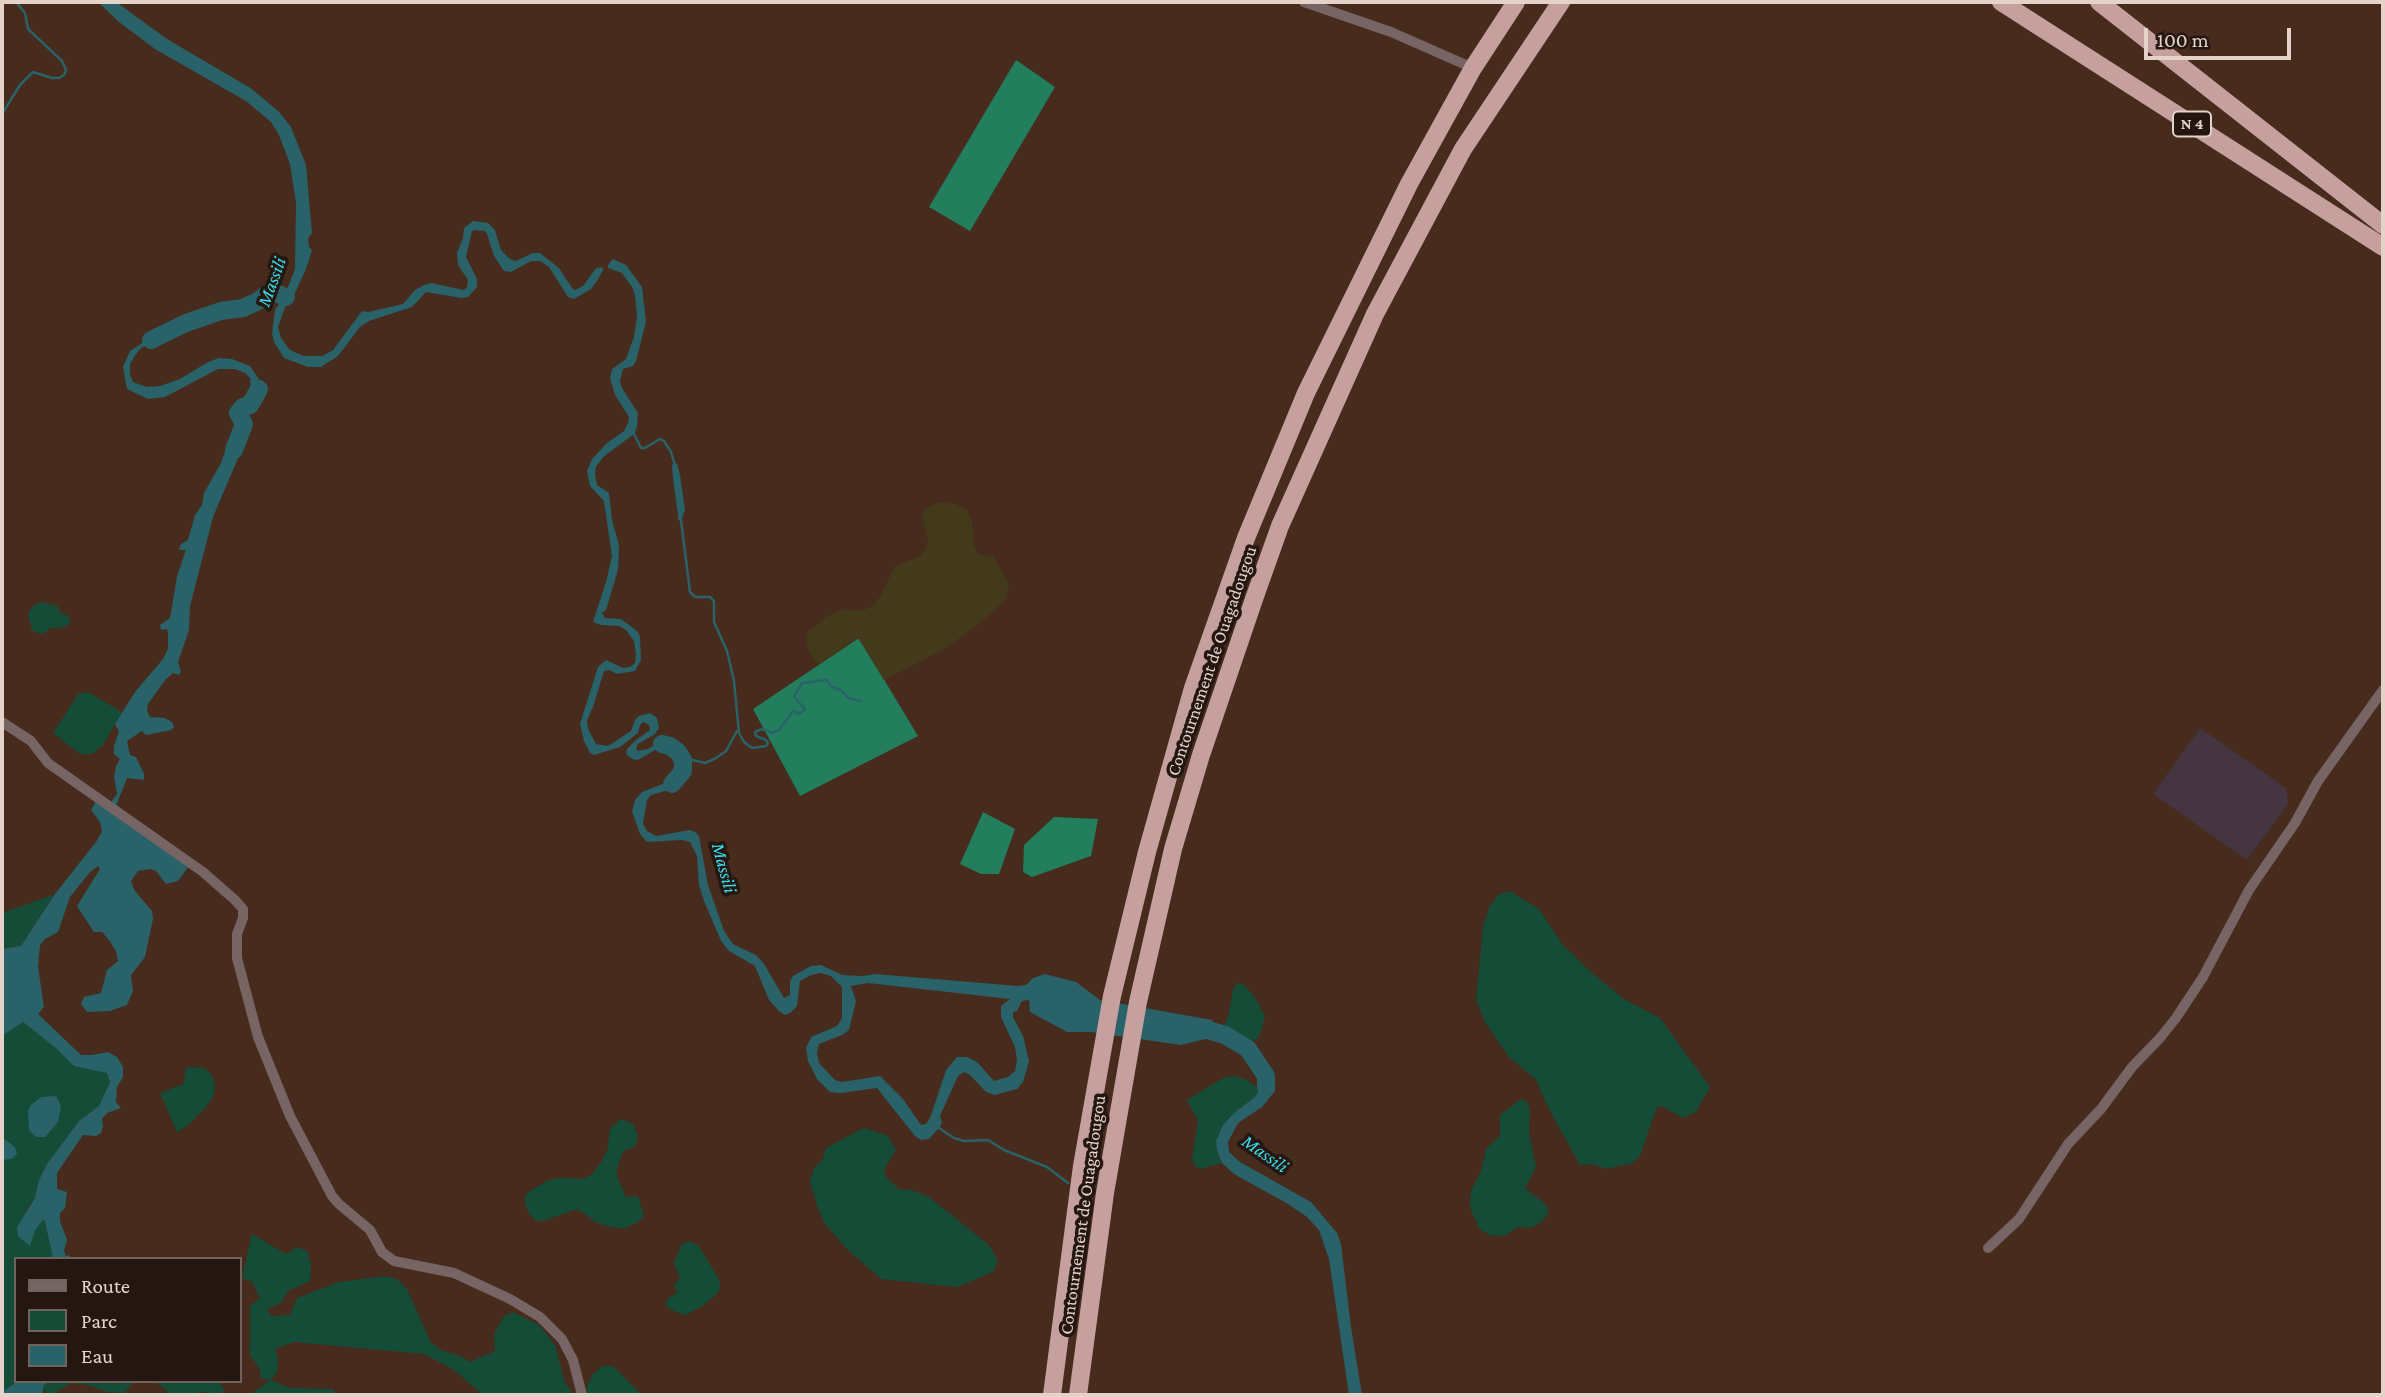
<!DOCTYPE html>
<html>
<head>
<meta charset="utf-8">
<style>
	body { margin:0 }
	#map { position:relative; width:2385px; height:1397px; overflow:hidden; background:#472b1d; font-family:"Crimson Pro",serif }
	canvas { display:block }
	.frame { position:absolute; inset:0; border:4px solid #e5d2c9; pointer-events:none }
	.legend { position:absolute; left:14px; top:1257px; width:228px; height:126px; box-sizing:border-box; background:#241711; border:2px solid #71625b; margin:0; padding:9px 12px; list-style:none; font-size:21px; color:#e5d2c9 }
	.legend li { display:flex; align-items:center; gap:14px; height:35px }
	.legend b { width:35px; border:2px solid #71625b }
	.scale { position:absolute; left:2144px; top:28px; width:147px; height:32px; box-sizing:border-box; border:4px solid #e5d2c9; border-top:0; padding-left:9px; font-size:21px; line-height:24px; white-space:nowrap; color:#e5d2c9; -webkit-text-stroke:5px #241711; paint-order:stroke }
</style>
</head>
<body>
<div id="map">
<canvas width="2385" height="1397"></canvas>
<div class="frame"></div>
<ul class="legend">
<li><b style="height:9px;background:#766564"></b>Route</li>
<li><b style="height:19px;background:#144c37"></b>Parc</li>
<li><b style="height:19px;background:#296268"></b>Eau</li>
</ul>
<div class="scale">100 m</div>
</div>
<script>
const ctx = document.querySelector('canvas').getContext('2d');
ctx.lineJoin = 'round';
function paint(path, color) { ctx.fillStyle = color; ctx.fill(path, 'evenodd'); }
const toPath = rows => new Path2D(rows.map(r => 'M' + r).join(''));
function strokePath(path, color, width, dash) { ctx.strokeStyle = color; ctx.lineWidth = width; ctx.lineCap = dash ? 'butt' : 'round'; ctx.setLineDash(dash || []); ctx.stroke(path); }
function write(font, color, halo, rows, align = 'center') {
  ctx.font = font + ' "Crimson Pro",serif'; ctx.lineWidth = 7; ctx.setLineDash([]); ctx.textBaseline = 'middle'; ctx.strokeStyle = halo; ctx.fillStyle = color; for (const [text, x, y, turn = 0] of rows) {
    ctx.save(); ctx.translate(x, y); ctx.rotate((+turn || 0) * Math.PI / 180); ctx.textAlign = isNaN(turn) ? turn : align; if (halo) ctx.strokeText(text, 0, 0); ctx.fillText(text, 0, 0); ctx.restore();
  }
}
paint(toPath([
	[2200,728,2286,788,2288,804,2247,860,2153,794]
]), '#443541');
paint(toPath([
	[41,602,58,606,59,612,69,616,70,624,60,628,51,628,43,634,32,631,28,614,33,606],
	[88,692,122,712,103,745,92,754,80,754,53,733,78,694],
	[1510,891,1540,910,1562,944,1592,973,1624,999,1660,1018,1710,1087,1696,1112,1683,1118,1662,1106,1657,1107,1640,1156,1632,1163,1606,1169,1593,1164,1580,1165,1550,1111,1536,1080,1509,1057,1485,1022,1476,1000,1483,927,1489,907,1499,894],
	[55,894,21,946,2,949,2,913],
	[1238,983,1243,984,1255,997,1265,1017,1259,1038,1241,1045,1229,1038,1230,1035,1223,1030,1229,1013,1233,989],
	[23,1022,57,1049,74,1065,107,1073,110,1082,99,1106,79,1121,47,1164,39,1180,35,1198,27,1209,33,1237,34,1230,43,1220,46,1221,53,1259,16,1259,16,1381,18,1381,2,1392,2,1160,15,1147,2,1137,2,1112,5,1109,2,1104,2,1036],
	[186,1067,204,1068,212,1075,215,1087,213,1097,205,1108,187,1126,177,1132,160,1093,184,1084],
	[1236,1076,1247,1080,1259,1089,1255,1097,1234,1113,1217,1150,1222,1163,1200,1169,1194,1165,1192,1159,1198,1121,1187,1100,1223,1078],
	[1521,1099,1527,1102,1530,1112,1529,1133,1536,1167,1525,1188,1545,1204,1549,1211,1543,1221,1531,1228,1518,1227,1505,1236,1489,1235,1479,1228,1474,1217,1470,1207,1471,1191,1481,1171,1486,1149,1500,1136,1500,1115],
	[621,1119,633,1124,638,1136,635,1147,625,1150,621,1156,616,1174,626,1197,638,1196,644,1216,638,1222,626,1228,615,1228,597,1223,578,1209,543,1221,536,1221,528,1212,524,1200,528,1192,549,1180,562,1178,583,1179,591,1175,602,1161,608,1148,610,1128],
	[864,1128,888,1136,896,1150,884,1169,886,1177,899,1189,912,1190,929,1197,989,1245,998,1261,993,1272,957,1287,881,1279,848,1250,825,1224,817,1206,810,1181,814,1168,822,1161,826,1148],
	[252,1234,286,1254,297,1247,307,1251,311,1264,310,1281,288,1291,281,1303,267,1309,271,1316,290,1315,297,1298,339,1282,385,1276,397,1279,407,1289,430,1341,440,1350,460,1356,470,1362,495,1351,494,1334,504,1316,513,1312,539,1325,555,1345,565,1383,574,1395,483,1395,454,1370,424,1354,294,1342,275,1349,278,1359,277,1372,271,1380,289,1388,334,1389,334,1395,250,1395,270,1380,260,1378,260,1370,250,1355,250,1306,260,1298,252,1282,242,1278],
	[689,1241,699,1246,720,1281,719,1292,701,1307,684,1315,666,1307,668,1298,677,1293,674,1285,680,1278,674,1263,681,1245],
	[602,1366,613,1366,642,1395,587,1395,587,1386,592,1375],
	[48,1381,134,1381,124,1393,108,1392,88,1385,71,1383,51,1395,43,1390,44,1385],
	[156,1381,218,1381,225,1390,218,1394,202,1392,181,1395,169,1393]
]), '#144c37');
paint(toPath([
	[1016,60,1055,87,970,231,929,207],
	[859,638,918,736,800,796,753,709],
	[983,812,1015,829,999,874,981,874,960,864],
	[1054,817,1098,819,1091,856,1032,877,1023,872,1024,845]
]), '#227e5d');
paint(toPath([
	[939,502,955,504,967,510,972,522,974,545,978,554,993,556,1009,584,1006,599,980,623,946,648,884,680,858,638,818,665,810,654,806,643,807,633,824,618,844,609,861,611,873,606,881,595,894,567,920,556,926,548,928,539,921,514,928,507]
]), '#423a1a');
paint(toPath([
	[98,2,116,2,167,39,252,89,279,112,291,127,306,165,312,233,308,238,309,247,312,250,306,269,295,293,287,302,278,327,281,338,290,350,304,356,322,356,333,350,362,311,368,312,403,304,415,290,424,285,431,283,464,290,467,287,468,280,458,265,457,253,463,238,464,228,473,221,488,223,495,230,501,250,510,259,516,261,533,253,540,253,559,268,572,288,575,290,583,286,596,268,602,267,603,270,597,281,591,289,574,299,568,297,549,267,540,261,531,261,511,272,504,271,494,256,487,234,485,231,475,230,472,231,466,257,477,279,477,287,468,297,461,298,426,292,412,307,369,321,360,327,338,356,321,367,308,367,284,358,274,342,272,334,275,310,285,295,295,269,296,203,290,164,279,135,271,122,246,101,155,49,119,22],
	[613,259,626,265,642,287,646,322,636,361,633,366,623,369,620,381,622,388,638,413,637,427,634,434,603,457,596,467,595,475,597,485,609,493,612,520,619,545,618,570,606,610,602,613,605,618,621,619,637,631,640,636,641,660,635,671,617,674,609,670,604,671,593,707,587,720,588,729,596,744,608,746,631,731,635,720,639,716,650,713,657,718,659,728,655,734,638,744,636,749,638,751,648,749,662,740,671,742,679,749,681,755,679,757,660,747,638,760,632,759,626,754,627,749,636,740,650,730,649,725,643,722,640,725,638,733,620,747,594,755,590,753,584,741,580,724,598,667,606,660,623,668,630,667,635,663,636,654,634,641,626,630,619,626,601,625,593,622,606,582,612,556,604,501,590,486,587,471,592,459,607,443,624,431,628,423,629,417,615,395,610,378,612,369,626,359,634,337,637,316,635,295,632,287,622,273,608,268,608,265],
	[171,331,141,348,134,357,130,364,130,374,133,382,147,387,160,386,180,379,208,362,219,358,232,359,250,366,263,385,264,394,257,411,253,411,245,403,251,391,250,378,245,373,235,369,218,369,165,397,148,399,127,389,123,367,130,351,159,332],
	[241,428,243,429,242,434,247,437,213,517,190,606,189,630,178,662,181,672,179,675,173,673,166,679,148,704,147,710,150,717,165,718,172,722,174,727,171,730,146,735,142,731,127,741,130,755,136,757,144,774,144,780,127,778,116,806,111,802,117,794,114,777,116,766,120,759,114,754,114,746,119,732,115,724,135,692,163,659,168,649,168,633,167,629,161,630,160,625,170,618,177,576,186,550,179,550,181,544,188,540,195,515,202,505,204,493,221,463,230,437,233,433,238,432],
	[674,463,677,464,680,475,685,510,681,521,678,520,678,515,673,478,672,465],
	[685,765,688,772,679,787,651,795,647,800,643,824,647,831,656,836,690,830,695,832,699,836,708,885,724,931,733,944,756,955,764,964,784,998,790,995,790,981,793,976,811,966,821,965,842,975,863,976,875,974,1018,986,1026,985,1033,978,1045,974,1076,982,1100,1000,1212,1020,1215,1027,1230,1036,1228,1039,1218,1036,1181,1045,1091,1032,1067,1032,1030,1012,1029,1000,1022,1001,1017,1011,1013,1012,1013,1017,1023,1036,1029,1061,1023,1082,1017,1089,995,1095,986,1092,970,1075,964,1072,958,1076,940,1116,942,1123,939,1128,929,1139,921,1140,915,1136,877,1088,841,1093,830,1092,817,1079,808,1061,806,1048,811,1037,837,1026,842,1018,842,987,831,976,820,973,811,975,800,981,797,1006,790,1013,785,1015,779,1011,769,1000,755,966,729,951,721,941,704,901,699,885,697,856,690,842,682,840,647,842,640,834,632,811,635,800,642,792,668,782,681,766],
	[868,983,1010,999,1001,1006,1001,1017,1015,1047,1017,1061,1015,1071,1008,1077,994,1081,977,1062,967,1057,957,1057,946,1070,930,1118,926,1124,921,1125,903,1099,880,1076,842,1082,835,1080,819,1063,817,1053,819,1044,842,1035,849,1030,856,1001,851,986],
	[96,801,189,866,178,881,166,884,156,871,150,869,138,871,131,881,135,891,152,911,153,919,145,957,131,975,133,991,127,1005,110,1011,87,1012,81,1004,84,997,101,993,107,970,118,961,116,951,109,940,102,932,94,932,77,906,100,869,98,866,90,872,70,897,58,932,45,939,40,945,38,967,44,1007,38,1014,81,1055,92,1055,108,1052,117,1057,123,1067,123,1077,117,1087,116,1102,121,1108,107,1113,102,1119,103,1126,101,1133,96,1136,83,1135,57,1173,57,1189,67,1192,65,1208,60,1213,60,1221,67,1240,64,1251,66,1256,69,1255,71,1259,53,1259,45,1221,43,1220,35,1230,30,1246,18,1236,17,1227,35,1198,39,1180,47,1164,79,1121,99,1106,110,1082,107,1073,74,1066,57,1049,23,1022,2,1036,2,949,21,946,55,894,96,842,102,831,100,822,91,810],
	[1261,1064,1266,1070,1270,1070,1274,1073,1275,1091,1262,1107,1238,1123,1228,1142,1229,1152,1240,1162,1311,1202,1337,1233,1341,1244,1351,1327,1362,1395,1349,1395,1329,1259,1319,1230,1307,1217,1288,1204,1234,1174,1222,1163,1217,1150,1216,1141,1223,1125,1234,1113,1255,1097,1259,1090,1257,1069],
	[56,1096,61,1106,58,1122,45,1137,36,1137,29,1130,28,1110,31,1105,41,1097],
	[2,1137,15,1147,17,1154,11,1159,2,1160],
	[18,1381,48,1381,44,1385,42,1395,2,1395,2,1392]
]), '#296268');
strokePath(toPath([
	[2,114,20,85,33,72,52,78,59,78,64,75,66,70,62,61,28,29,25,13,16,2],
	[633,432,641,448,645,448,660,439,664,441,671,452,675,465],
	[681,520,690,592,695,597,710,597,714,601,714,622,727,651,734,681,739,733,744,742,752,748,766,746,768,743,766,740,756,736,755,732,762,729,773,733,779,730,793,711,800,714,805,709,794,697,802,683,827,680,831,686,842,691,848,698,861,701],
	[683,760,689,759,705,763,716,758,726,751,737,731],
	[939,1128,954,1138,964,1141,988,1140,1004,1150,1047,1167,1068,1183]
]), '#296268', 2.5);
strokePath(toPath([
	[151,340,186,323,221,311,243,308,258,301,271,291,286,297],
	[234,450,244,424,238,413,243,407,250,405,259,389],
	[662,744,670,746,678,752,683,760,683,771,672,784],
	[1208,1030,1225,1035,1248,1049,1266,1076,1266,1087]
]), '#296268', 18);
strokePath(toPath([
	[1304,2,1391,32,1473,68],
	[2,722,31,741,48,763,203,872,235,900,243,909,243,918,237,934,237,958,258,1037,290,1116,332,1196,339,1204,370,1230,382,1252,394,1261,454,1273,510,1299,540,1317,562,1339,573,1360,582,1395],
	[1988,1248,2019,1219,2068,1144,2101,1109,2132,1067,2160,1038,2176,1018,2203,977,2249,890,2295,823,2318,781,2383,690]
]), '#766564', 10);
strokePath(toPath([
	[2001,2,2383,247],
	[2099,2,2383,225],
	[1052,1395,1082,1166,1112,996,1147,852,1193,688,1246,538,1306,393,1409,184,1473,68,1516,2],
	[1078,1395,1105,1193,1138,1002,1173,849,1201,755,1254,599,1280,526,1375,314,1463,149,1561,2]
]), '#c6a09e', 18);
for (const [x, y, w] of [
	[2192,124,38]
]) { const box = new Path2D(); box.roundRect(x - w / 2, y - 12.5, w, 25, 5); ctx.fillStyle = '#241711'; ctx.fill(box); strokePath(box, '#e5d2c9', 2); }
write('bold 16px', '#e5d2c9', null, [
	["N 4",2192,124]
]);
write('18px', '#e5d2c9', '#241711', [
	["Contournement de Ouagadougou",1212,661,-71],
	["Contournement de Ouagadougou",1083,1215,-82]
]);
write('italic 19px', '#38deee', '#241711', [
	["Massili",272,282,-70],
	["Massili",724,868,75],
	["Massili",1265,1154,35]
]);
</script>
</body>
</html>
